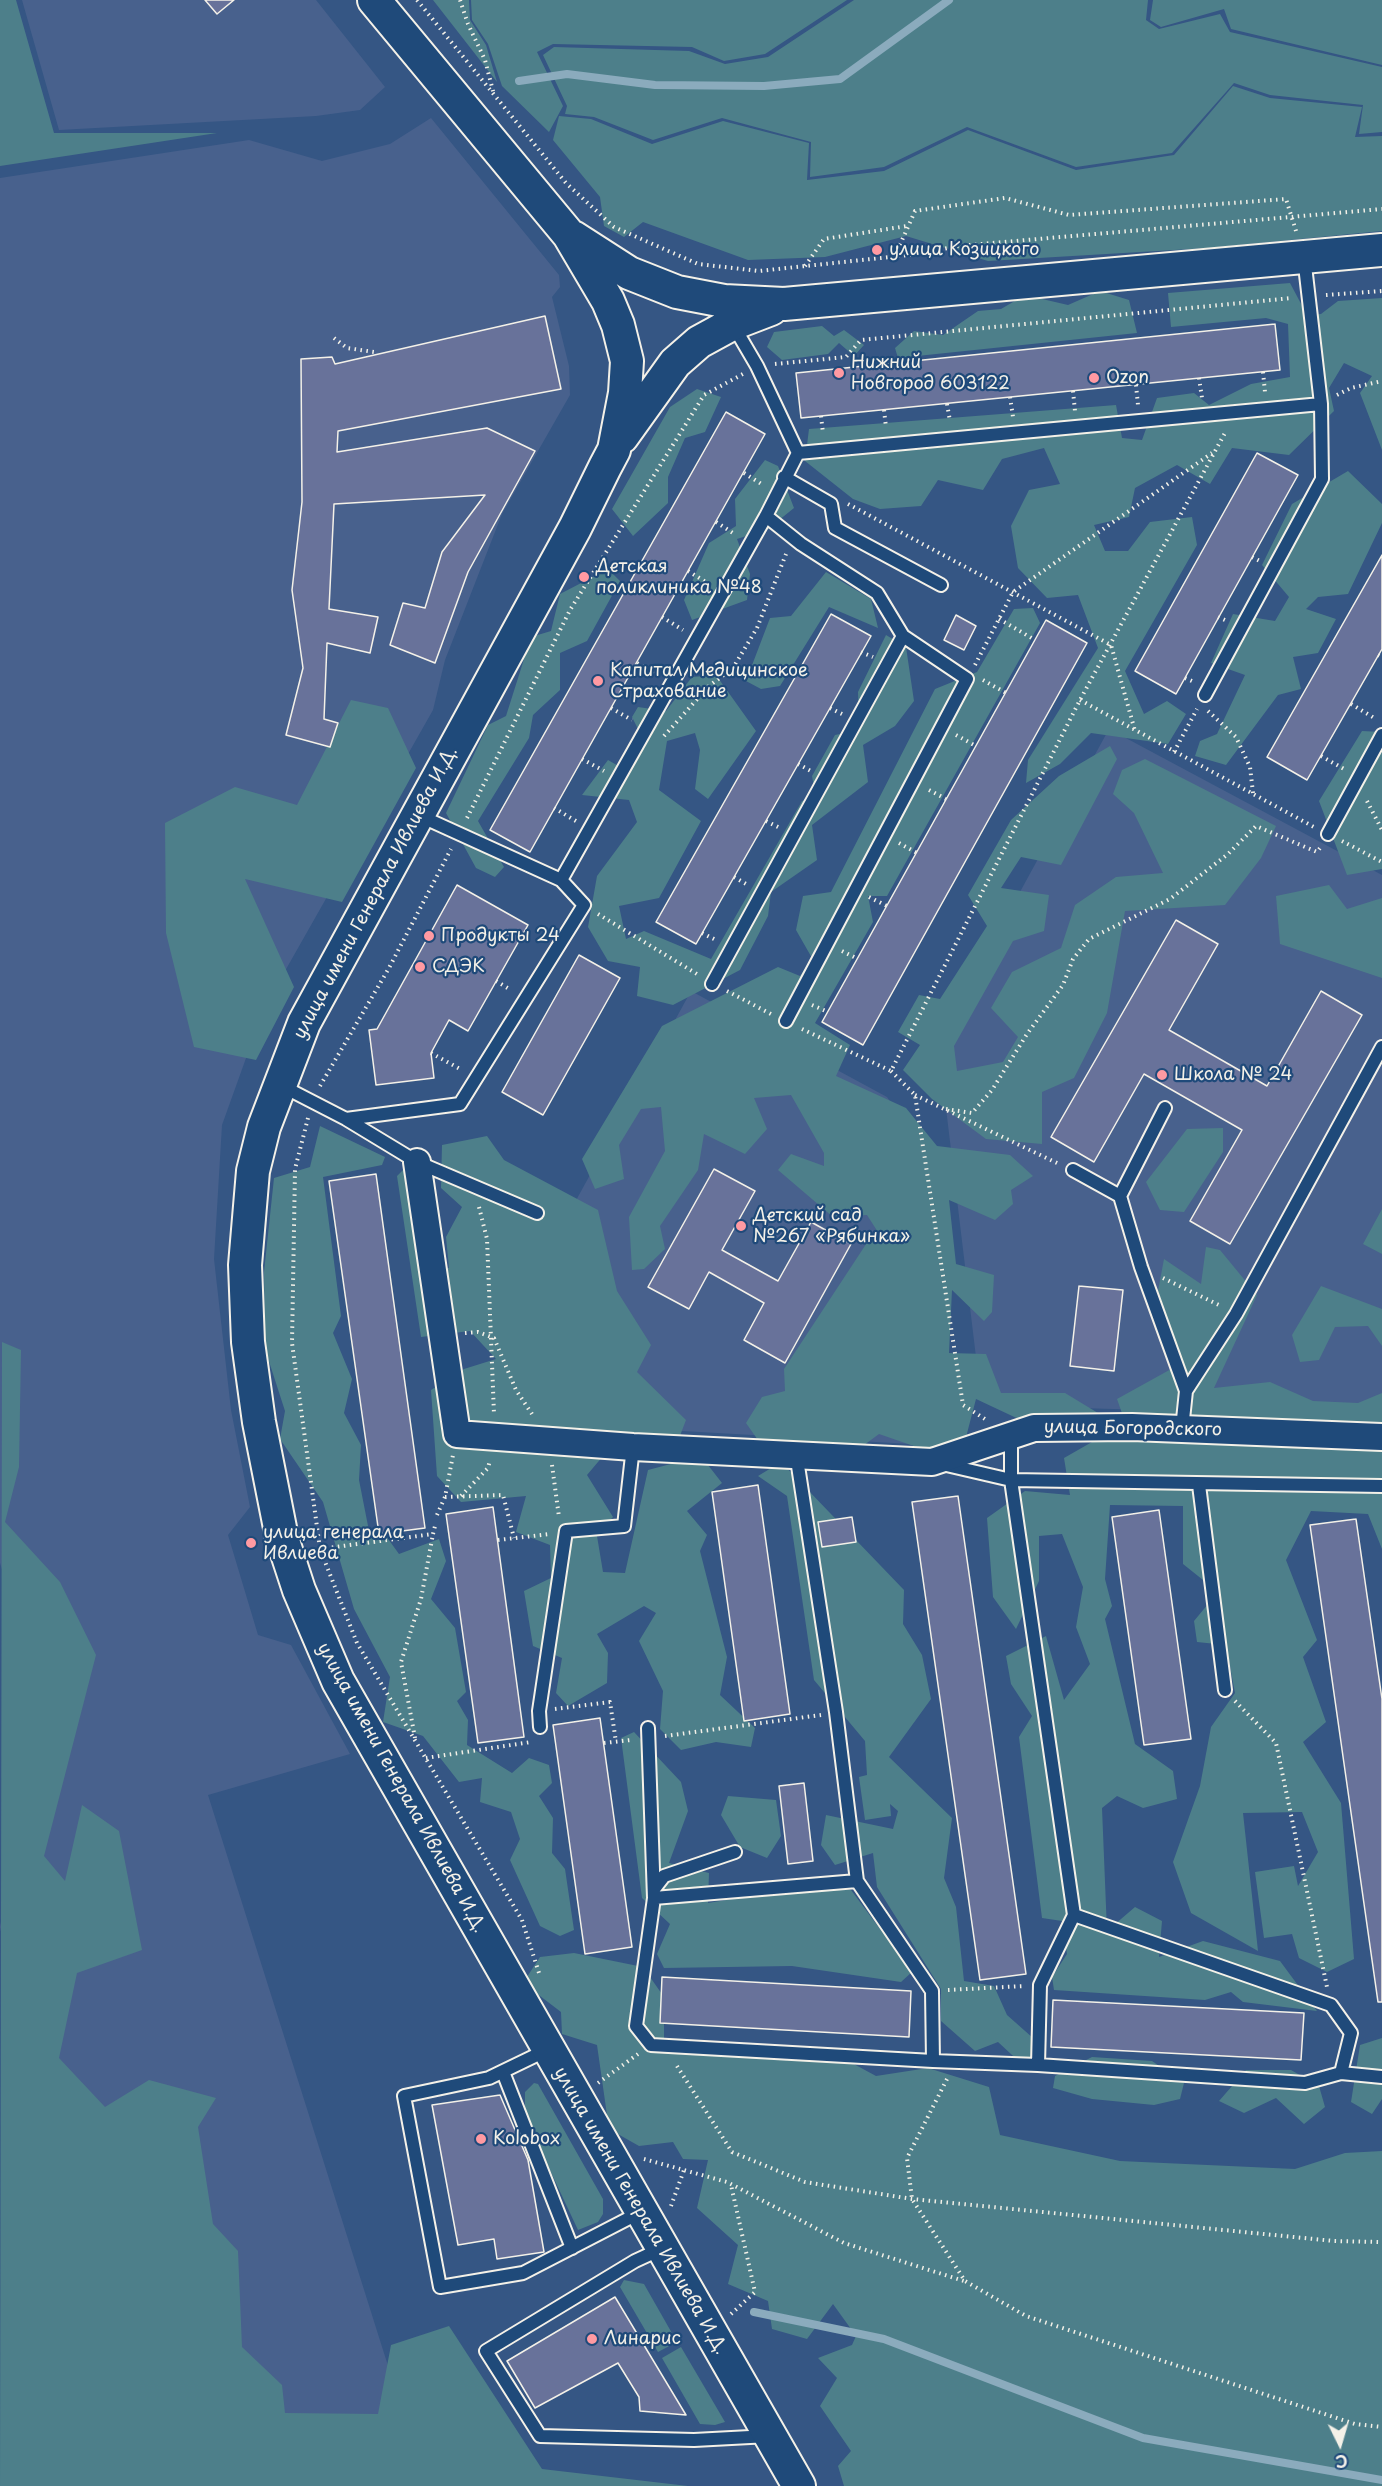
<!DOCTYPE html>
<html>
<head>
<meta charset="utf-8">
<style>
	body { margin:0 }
	#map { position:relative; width:1382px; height:2486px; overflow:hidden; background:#355684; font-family:"Playpen Sans",sans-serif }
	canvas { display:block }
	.north { position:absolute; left:1310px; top:2414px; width:60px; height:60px; -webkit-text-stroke:4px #1f4a7a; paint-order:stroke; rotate:175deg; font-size:16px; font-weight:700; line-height:24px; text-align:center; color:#f4f1e8 }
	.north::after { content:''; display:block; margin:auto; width:21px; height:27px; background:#f4f1e8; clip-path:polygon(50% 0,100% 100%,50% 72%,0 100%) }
</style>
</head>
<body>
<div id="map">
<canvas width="1382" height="2486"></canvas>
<div class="north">С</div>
</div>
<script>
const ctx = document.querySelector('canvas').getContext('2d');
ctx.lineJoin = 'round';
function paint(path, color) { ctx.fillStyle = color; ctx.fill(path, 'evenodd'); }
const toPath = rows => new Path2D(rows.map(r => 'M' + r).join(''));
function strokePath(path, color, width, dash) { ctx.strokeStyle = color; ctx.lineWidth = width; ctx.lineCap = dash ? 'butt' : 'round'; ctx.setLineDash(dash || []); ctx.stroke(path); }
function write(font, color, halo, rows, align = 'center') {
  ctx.font = font + ' "Playpen Sans",sans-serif'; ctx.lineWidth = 4.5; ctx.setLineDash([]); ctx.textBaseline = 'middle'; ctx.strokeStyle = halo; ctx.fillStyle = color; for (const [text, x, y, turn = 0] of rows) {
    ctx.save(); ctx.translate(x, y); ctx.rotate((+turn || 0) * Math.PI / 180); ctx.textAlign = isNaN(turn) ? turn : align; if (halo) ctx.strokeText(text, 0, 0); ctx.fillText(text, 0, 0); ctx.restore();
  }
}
paint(toPath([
	[22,0,316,0,385,87,360,110,316,116,59,130],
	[431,118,559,275,560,287,552,297,569,366,570,395,502,514,445,660,433,710,264,1008,222,1125,214,1259,231,1410,250,1507,228,1535,258,1635,291,1645,350,1754,208,1795,395,2388,402,2486,120,2486,0,1927,42,1697,0,1563,0,178,249,140,322,161,390,144],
	[1109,729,1382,875,1382,1417,1012,1406,979,1382,938,1042],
	[691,991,887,1097,907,1126,946,1446,559,1424,507,1326]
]), '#48618d');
paint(toPath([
	[0,0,16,0,54,133,217,133,0,166],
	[433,0,469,0,470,20,486,45,497,82],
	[471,0,847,0,765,54,724,61,692,47,553,44,537,52,563,106,549,132,502,86,488,44,472,20],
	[854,0,1148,0,1146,20,1159,29,1220,14,1230,32,1382,67,1382,132,1359,134,1363,105,1270,95,1234,83,1172,153,1076,167,967,127,884,167,810,177,811,142,722,118,653,140,594,117,565,114,567,106,543,55,554,47,689,51,725,64,768,57],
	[1153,0,1382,0,1382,65,1231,29,1224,9,1161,27,1150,20],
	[1233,86,1270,98,1362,107,1355,137,1382,136,1382,231,1208,248,988,261,906,236,825,257,748,260,643,222,624,237,604,226,600,197,553,140,559,116,591,119,652,144,723,121,809,143,807,180,884,171,968,130,1076,170,1174,155],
	[1290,283,1307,315,1321,314,1338,301,1382,298,1382,450,1360,393,1372,376,1344,363,1329,388,1334,411,1289,455,1232,448,1210,484,1177,465,1135,488,1129,517,1094,525,1105,551,1128,551,1150,522,1192,517,1197,545,1125,671,1144,714,1167,701,1186,714,1168,744,1091,733,1060,764,1026,783,1028,760,1098,648,1078,595,1047,598,1018,568,1011,526,1029,490,1060,484,1044,448,1002,459,983,490,938,480,921,506,880,509,853,499,805,461,809,429,1116,405,1122,438,1142,440,1157,398,1194,393,1209,405,1251,384,1290,377,1288,324,1266,318,1171,327,1168,293],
	[1100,291,1129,300,1137,333,898,358,895,348,914,331,943,335,978,311,1001,309,1025,295,1068,305],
	[822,326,834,336,844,330,864,345,854,356,839,343,828,354,782,360,767,347,774,332],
	[697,389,721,397,705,432,685,438,668,477,668,503,633,536,612,509,670,407],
	[765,460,778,466,794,508,768,529,737,539,750,574,747,600,692,620,684,600,709,543,736,526,735,499],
	[1348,471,1382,504,1382,523,1348,594,1318,597,1306,609,1336,619,1318,653,1293,657,1301,689,1278,695,1226,765,1195,756,1200,741,1217,734,1245,675,1211,663,1233,614,1275,621,1289,597,1262,565,1292,504],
	[608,569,620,581,587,641,560,653,560,690,533,715,529,738,478,821,504,867,495,877,476,868,446,813,488,725,506,716,531,637,551,631,560,594],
	[826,572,871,599,878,628,829,607,780,686,761,689,746,681,770,618,791,616],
	[1033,608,1040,623,887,896,868,896,873,922,815,1023,850,1045,836,1076,906,1108,937,1146,1010,1155,1033,1176,1011,1190,1013,1204,995,1220,949,1200,956,1264,994,1275,992,1312,984,1321,952,1290,949,1353,986,1354,1001,1393,1065,1393,1098,1413,1085,1419,1033,1414,1025,1422,976,1399,965,1441,934,1453,879,1434,856,1451,760,1443,746,1423,762,1397,785,1391,784,1369,876,1229,867,1215,833,1217,778,1170,791,1154,824,1166,824,1153,791,1095,754,1098,767,1129,745,1154,704,1134,698,1170,660,1226,665,1249,644,1269,632,1270,629,1217,665,1151,661,1107,641,1109,619,1145,624,1179,595,1189,582,1159,662,1026,778,967,800,976,812,958,796,930,803,896,831,892,935,689,977,672,1014,609],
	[886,635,906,647,914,701,895,726,863,745,868,782,812,825,817,860,771,892,768,916,740,970,673,1005,637,996,640,967,608,961,588,927,597,876,637,822,629,800,582,795,608,760,629,772,646,745,632,717,638,707,666,711,692,677,716,675,756,731,708,799,695,789,700,750,695,733,667,741,659,790,701,821,659,898,619,906,626,939,644,931,711,959,802,801,816,798,812,776,835,735,859,730,858,692],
	[351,700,388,708,416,768,342,902,245,879,294,987,256,1060,194,1047,166,933,165,823,235,787,297,805],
	[1362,731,1382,732,1382,869,1347,875,1319,801],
	[1110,746,1117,759,1061,865,1021,857,1001,888,1049,895,1044,931,1013,941,954,1046,957,1071,1003,1062,1018,1037,991,1008,1012,972,1061,948,1075,905,1116,877,1163,873,1134,813,1113,794,1122,770,1145,759,1276,826,1261,858,1225,905,1125,911,1107,1013,1074,1078,1042,1092,1042,1144,986,1139,932,1099,903,1070,920,1045,898,1032,919,995,940,999,987,926,968,895,1011,820,1059,776],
	[1329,885,1347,909,1382,898,1382,978,1280,944,1276,896],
	[320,1126,385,1157,382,1165,323,1177,341,1316,333,1333,352,1379,344,1413,361,1445,359,1480,370,1536,386,1536,399,1554,439,1539,446,1561,431,1599,455,1628,466,1692,457,1701,468,1720,467,1745,512,1773,529,1758,549,1765,552,1783,539,1796,553,1818,552,1853,565,1869,574,1930,560,1936,540,1926,510,1860,520,1839,511,1812,480,1802,482,1778,459,1782,423,1736,383,1722,390,1677,354,1609,323,1502,280,1439,285,1411,265,1349,264,1272,274,1178,310,1167],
	[1223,1128,1223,1152,1184,1212,1160,1210,1146,1182,1187,1129],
	[487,1136,504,1160,598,1210,617,1291,651,1345,637,1372,686,1420,678,1441,620,1436,587,1475,613,1517,597,1536,603,1572,625,1573,648,1470,701,1456,722,1483,687,1511,707,1535,700,1551,727,1657,720,1695,755,1728,751,1747,716,1742,681,1750,660,1729,663,1691,639,1641,656,1613,644,1606,597,1634,608,1653,607,1683,568,1706,556,1693,562,1658,533,1646,524,1591,551,1578,550,1545,516,1532,526,1496,461,1502,437,1476,431,1390,464,1369,496,1359,470,1331,421,1337,397,1176,408,1165,429,1269,449,1268,446,1237,462,1207,441,1188,442,1145],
	[1382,1209,1382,1254,1363,1244],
	[1206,1247,1220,1250,1257,1295,1214,1388,1270,1382,1313,1401,1358,1403,1382,1393,1382,1427,1125,1422,1117,1399,1182,1363,1158,1291,1164,1259,1201,1284],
	[1321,1286,1382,1309,1382,1346,1368,1326,1335,1327,1319,1360,1300,1362,1292,1335],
	[2,1342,21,1350,19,1467,5,1522,60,1582,96,1655,44,1856,65,1881,82,1805,119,1831,142,1950,77,1973,59,2058,105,2107,149,2080,216,2098,198,2127,213,2224,238,2251,242,2347,282,2385,285,2413,378,2414,391,2345,449,2326,542,2469,688,2486,0,2486],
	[1099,1438,1382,1447,1382,1549,1368,1514,1311,1511,1286,1560,1317,1640,1303,1657,1326,1722,1303,1742,1341,1803,1354,1959,1327,1972,1299,1958,1292,1934,1264,1938,1255,1872,1294,1866,1298,1886,1318,1852,1302,1812,1243,1813,1258,1951,1191,1913,1173,1862,1200,1786,1211,1727,1235,1693,1226,1645,1197,1642,1194,1621,1218,1592,1183,1564,1183,1506,1110,1505,1105,1579,1112,1606,1105,1619,1135,1744,1173,1771,1177,1799,1143,1808,1117,1796,1102,1808,1107,1931,1135,1907,1162,1921,1159,1957,1203,1941,1280,1961,1317,2011,1243,2002,1231,1992,1205,2000,1054,1990,1052,1977,1067,1954,1062,1921,1042,1918,1019,1737,1032,1716,1011,1684,1006,1656,1046,1636,1064,1700,1090,1664,1076,1627,1083,1587,1062,1534,1039,1536,1039,1581,1016,1629,993,1597,987,1518,1025,1491,1070,1495,1064,1458],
	[781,1462,904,1590,903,1624,922,1655,931,1699,889,1757,952,1818,944,1878,956,1907,964,1981,994,1986,1007,2015,1042,2046,1025,2067,998,2042,975,2051,941,2021,941,1989,877,1887,873,1853,835,1865,821,1845,826,1815,893,1829,898,1811,890,1804,891,1816,865,1820,859,1777,867,1775,865,1741,814,1680,787,1496,758,1476],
	[634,1732,681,1782,688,1811,669,1863,709,1873,708,1903,797,1888,851,1890,912,1972,901,1982,792,1966,664,1968,657,1954,670,1924,642,1898,621,1738],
	[728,1796,776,1800,781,1836,767,1858,740,1847,721,1815],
	[574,1953,643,1967,664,1997,664,2045,839,2056,876,2076,928,2068,989,2087,1000,2135,1120,2161,1295,2169,1345,2153,1382,2151,1382,2486,844,2486,838,2466,851,2451,820,2406,837,2378,818,2358,852,2345,856,2336,833,2304,807,2339,772,2329,768,2301,728,2284,738,2245,697,2208,708,2160,683,2159,673,2142,639,2146,609,2129,597,2045,562,2034,561,2012,523,1983,540,1957],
	[1382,2038,1382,2099,1372,2114,1351,2102,1360,2045],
	[1092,2057,1152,2061,1184,2083,1180,2099,1154,2105,1092,2099,1053,2088,1055,2076],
	[1246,2070,1291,2070,1319,2086,1325,2107,1304,2124,1276,2098,1244,2113,1219,2101],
	[534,2083,538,2084,603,2199,603,2214,598,2222,578,2230,533,2134,525,2108,525,2092],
	[624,2280,644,2284,677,2342,658,2352,620,2287],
	[681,2347,725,2422,715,2425,700,2424,662,2358]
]), '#4d7f8a');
strokePath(toPath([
	[519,81,567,74,655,85,764,86,840,79,949,0],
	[754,2312,884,2339,1143,2438,1382,2480]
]), '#8babbd', 8);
const building = toPath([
	[205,0,234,0,217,14,205,0],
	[545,316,561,389,338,431,337,452,487,428,535,451,468,572,435,663,390,645,403,603,425,608,442,552,485,495,334,504,329,609,378,617,370,653,327,643,324,719,338,723,330,747,286,735,303,668,292,590,302,502,301,359,332,357,335,364,545,316],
	[1275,324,1280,370,801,418,796,373,1275,324],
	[726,412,765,434,530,852,490,830,726,412],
	[1257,453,1298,475,1176,694,1135,671,1257,453],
	[1382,555,1382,649,1307,780,1267,757,1382,555],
	[831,614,871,636,696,944,656,922,831,614],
	[956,615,976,626,964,650,944,640,956,615],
	[1046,620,1087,643,863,1045,822,1022,1046,620],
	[457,885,528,925,468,1031,449,1020,431,1053,434,1078,376,1085,369,1030,377,1029,457,885],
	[1176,920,1218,944,1169,1030,1267,1086,1321,991,1362,1015,1230,1244,1190,1221,1242,1130,1144,1074,1094,1162,1051,1137,1176,920],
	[579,955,620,978,543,1115,502,1092,579,955],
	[714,1169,755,1191,722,1250,778,1281,811,1222,851,1244,785,1363,744,1340,764,1303,709,1272,689,1309,648,1287,714,1169],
	[376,1174,425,1528,379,1534,329,1181,376,1174],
	[1079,1286,1123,1290,1114,1371,1070,1366,1079,1286],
	[758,1485,790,1714,744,1721,712,1492,758,1485],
	[958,1496,1026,1974,980,1980,912,1502,958,1496],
	[493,1507,524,1737,478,1743,446,1514,493,1507],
	[1159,1510,1191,1739,1144,1745,1112,1517,1159,1510],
	[852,1517,856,1542,822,1547,818,1522,852,1517],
	[1356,1519,1382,1699,1382,2002,1378,2002,1310,1525,1356,1519],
	[600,1718,632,1947,585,1954,553,1725,600,1718],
	[804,1783,813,1861,788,1864,779,1786,804,1783],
	[662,1977,911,1991,909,2037,660,2023,662,1977],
	[1053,2000,1304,2013,1301,2060,1051,2047,1053,2000],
	[500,2095,528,2160,544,2252,497,2259,494,2239,458,2245,432,2105,500,2095],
	[615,2297,686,2415,640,2411,639,2397,618,2363,535,2408,507,2361,615,2297]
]);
paint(building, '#68729a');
strokePath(building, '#f4f1e8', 1.5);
const service = toPath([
	[798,453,1321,404,1304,257],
	[784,477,831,504,835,528,941,585],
	[766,516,801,544,877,593,903,636,967,679,786,1021],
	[1205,695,1322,479,1321,404],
	[1328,834,1382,735],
	[561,880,766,516,798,453,757,366,733,325],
	[712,984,903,636],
	[280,1085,346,1119,417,1162,537,1213],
	[346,1119,460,1104,584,905,561,880,418,815],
	[1073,1170,1120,1196,1141,1267,1186,1391],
	[1120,1196,1165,1108],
	[1182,1429,1186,1391,1236,1314,1382,1047],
	[1011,1435,1011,1480,1074,1915,1331,2005,1351,2033,1341,2073,1305,2083,1038,2065,1040,1985,1074,1915],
	[796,1453,836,1712,857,1881,932,1991,933,2061,651,2045,636,2026,654,1898,857,1881],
	[942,1464,1011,1480,1382,1486],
	[1199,1485,1225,1690],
	[540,1727,539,1711,566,1531,624,1526,633,1447],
	[648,1728,654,1898],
	[654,1889,664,1876,735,1852],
	[547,2050,489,2078,404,2096,440,2287,523,2273,641,2212],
	[933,2061,1038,2065],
	[503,2072,572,2248],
	[1341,2073,1382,2077],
	[661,2249,635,2261,486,2351,540,2436,694,2440,769,2436]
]);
const minor = toPath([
	[417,1162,457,1434,633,1447,932,1462,1034,1428,1132,1427,1382,1437]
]);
const tertiary = toPath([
	[374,0,569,235,608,301,618,325,627,361,625,393,614,450,605,467,575,528,304,1023,264,1127,253,1171,245,1265,248,1342,259,1422,282,1538,299,1590,338,1681,799,2486],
	[573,237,629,273,677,292,724,301,784,304,1382,250],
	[622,437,675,363,699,342,732,324,771,309]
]);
strokePath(service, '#f4f1e8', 16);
strokePath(minor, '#f4f1e8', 30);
strokePath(tertiary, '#f4f1e8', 36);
strokePath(toPath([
	[417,0,566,183,614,227,698,264,759,271,918,254,958,246,1382,209],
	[460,0,468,24,485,60,494,95],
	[895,256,915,211,1005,198,1069,215,1286,199,1296,231],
	[805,266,824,239,907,226],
	[1326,295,1382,291],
	[334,338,347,348,374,352],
	[775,364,846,357,861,340,1292,298],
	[1263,372,1265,392],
	[1199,378,1202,398],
	[1136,385,1138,405],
	[1073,391,1075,411],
	[1337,395,1351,388,1382,381],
	[1010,397,1013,417],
	[947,404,950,421],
	[884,410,886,427],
	[821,416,823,433],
	[744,473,763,485],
	[848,504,1111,645,1135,731],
	[716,522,736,535],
	[1252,557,1260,561],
	[688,571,709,584],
	[662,617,683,630],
	[1218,617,1227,621],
	[999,619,1035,640],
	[861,652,873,657],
	[1378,655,1382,657],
	[637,663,657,676],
	[975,665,1013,592,1212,453],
	[1185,678,1194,682],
	[983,680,1006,693],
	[1080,700,1314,827],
	[1351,704,1376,719],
	[611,708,632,720],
	[830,708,842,714],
	[1208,711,1236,737,1250,767,1253,793],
	[956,735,976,746],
	[664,736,709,686,733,668,757,628,786,554],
	[1174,752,1197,709],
	[1321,756,1344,769],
	[582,759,604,771],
	[798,764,811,771],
	[929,790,946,799],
	[1367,801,1382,830],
	[554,808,576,821],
	[467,818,570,610,704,395,743,374],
	[766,821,780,828],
	[1342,841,1382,862],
	[899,843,917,853],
	[734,877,748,885],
	[869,897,887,906],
	[598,914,697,974],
	[702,933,718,941],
	[842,951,858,959],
	[496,981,511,990],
	[727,991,771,1014],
	[812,1005,828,1012],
	[802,1029,891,1071,1080,700,1226,431],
	[431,1053,462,1070],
	[891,1071,915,1095,963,1405,985,1419],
	[320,1086,389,968,451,849],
	[915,1095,1059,1164],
	[946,1109,972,1113,992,1090,1027,1034,1063,985,1073,959,1089,939,1170,899,1228,854,1256,826,1317,852,1320,848],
	[308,1118,295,1169,292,1343,320,1549,357,1643,522,1920,539,1973],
	[479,1207,487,1239,494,1414],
	[1163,1278,1221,1306],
	[465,1333,478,1332,494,1338,516,1390,532,1414],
	[552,1465,559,1517],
	[461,1496,488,1468,490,1460],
	[445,1497,503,1495,514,1538],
	[437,1515,445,1497,453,1455],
	[498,1540,550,1534],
	[320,1549,433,1534,435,1526],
	[1235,1701,1276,1743,1327,1987],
	[555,1709,610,1702,616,1742],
	[665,1736,821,1715],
	[415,1738,401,1662,421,1599,433,1534],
	[604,1743,631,1740],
	[426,1758,531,1742],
	[948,1990,1024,1986],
	[677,2066,732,2152,805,2182,912,2199,1334,2241,1382,2242],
	[947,2079,907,2158,912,2199,965,2281,1026,2316,1355,2424,1382,2427],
	[598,2083,638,2054],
	[644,2159,727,2182,844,2243,964,2281],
	[671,2206,684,2170],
	[731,2314,755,2292,731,2185]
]), '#f4f1e8', 4, [1.5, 4.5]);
strokePath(service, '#1f4a7a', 12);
strokePath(minor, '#1f4a7a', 26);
strokePath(tertiary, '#1f4a7a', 32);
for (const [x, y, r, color] of [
	[877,250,6,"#ff9aa2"],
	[839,373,6,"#ff9aa2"],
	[1094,378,6,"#ff9aa2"],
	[584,577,6,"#ff9aa2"],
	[598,681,6,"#ff9aa2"],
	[429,936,6,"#ff9aa2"],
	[420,967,6,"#ff9aa2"],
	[1162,1075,6,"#ff9aa2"],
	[741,1226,6,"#ff9aa2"],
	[251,1543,6,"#ff9aa2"],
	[481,2139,6,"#ff9aa2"],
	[592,2339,6,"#ff9aa2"]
]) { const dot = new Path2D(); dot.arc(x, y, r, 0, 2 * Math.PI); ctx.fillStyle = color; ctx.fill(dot); strokePath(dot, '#1f4a7a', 2); }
write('18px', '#f4f1e8', '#1f4a7a', [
	["улица Козицкого",889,250],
	["Нижний",851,363],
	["Новгород 603122",851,384],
	["Ozon",1106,378],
	["Детская",596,567],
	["поликлиника №48",596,588],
	["Капитал Медицинское",610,671],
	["Страхование",610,692],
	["Продукты 24",441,936],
	["СДЭК",432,967],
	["Школа № 24",1174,1075],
	["Детский сад",753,1216],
	["№267 «Рябинка»",753,1237],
	["улица генерала",263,1533],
	["Ивлиева",263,1554],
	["Kolobox",493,2139],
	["Линарис",604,2339]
], 'left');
write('18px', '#f4f1e8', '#1f4a7a', [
	["улица имени Генерала Ивлиева И.Д.",376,893,-62],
	["улица Богородского",1133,1429,1],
	["улица имени Генерала Ивлиева И.Д.",401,1788,61],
	["улица имени Генерала Ивлиева И.Д.",640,2211,60]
]);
</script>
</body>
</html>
